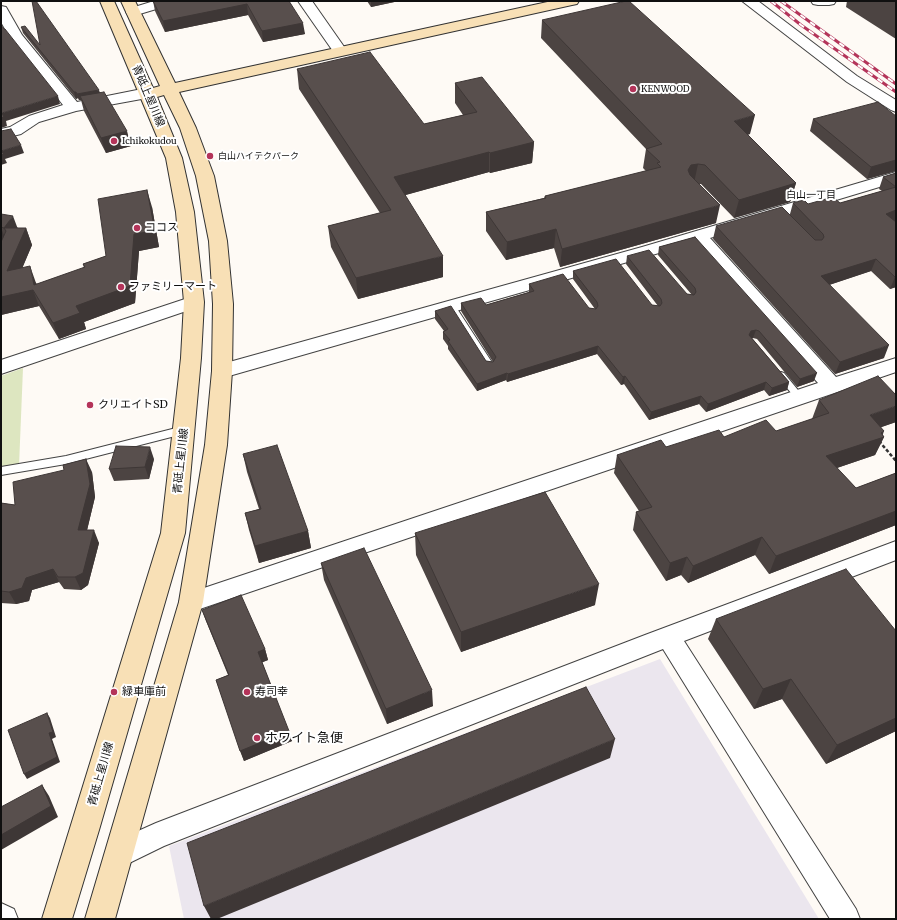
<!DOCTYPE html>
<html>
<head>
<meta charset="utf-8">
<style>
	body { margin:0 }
	#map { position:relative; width:897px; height:920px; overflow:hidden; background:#fefaf5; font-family:Merriweather,serif }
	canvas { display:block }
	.frame { position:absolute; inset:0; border:2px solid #101010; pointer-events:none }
</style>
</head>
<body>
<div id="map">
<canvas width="897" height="920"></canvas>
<div class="frame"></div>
</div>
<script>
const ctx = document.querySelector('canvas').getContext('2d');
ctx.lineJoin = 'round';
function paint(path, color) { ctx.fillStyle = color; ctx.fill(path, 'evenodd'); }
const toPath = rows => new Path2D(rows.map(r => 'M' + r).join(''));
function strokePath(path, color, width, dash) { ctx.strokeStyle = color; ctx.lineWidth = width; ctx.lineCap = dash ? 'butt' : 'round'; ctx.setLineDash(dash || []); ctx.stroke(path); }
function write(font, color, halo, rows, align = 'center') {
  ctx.font = font + ' Merriweather,"Noto Sans JP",serif'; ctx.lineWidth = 4; ctx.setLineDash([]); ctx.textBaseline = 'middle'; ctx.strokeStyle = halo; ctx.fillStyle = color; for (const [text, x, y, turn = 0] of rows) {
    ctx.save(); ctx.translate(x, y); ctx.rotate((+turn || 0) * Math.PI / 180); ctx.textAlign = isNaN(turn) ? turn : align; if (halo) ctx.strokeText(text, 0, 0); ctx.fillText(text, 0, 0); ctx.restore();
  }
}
paint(toPath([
	[660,659,819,919,184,919,169,846]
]), '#ebe6ee');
paint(toPath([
	[23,368,19,466,1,468,1,376]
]), '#dde6c0');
const lane = toPath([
	[451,303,454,304,493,364,495,366,493,368,487,368,447,306,451,303],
	[781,372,784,373,802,395,804,397,802,399,796,399,778,377,776,375,778,373,781,372],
	[184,426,187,427,189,430,187,433,66,464,1,475,1,467,66,456,184,426]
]);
const street = toPath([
	[154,1,175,1,173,4,133,16,128,15,126,12,128,9,154,1],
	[298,1,312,1,347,51,345,54,340,55,335,54,298,1],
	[742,1,758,1,857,76,896,100,896,112,891,110,847,82,742,1],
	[811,1,836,1,834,4,829,5,818,5,813,4,811,1],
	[1,6,6,7,22,35,77,102,147,88,152,90,155,93,152,96,147,98,76,111,39,122,21,134,1,139,1,129,10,127,29,116,63,105,9,36,1,22,1,6],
	[896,172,896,182,710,238,836,377,896,358,896,372,191,612,183,609,179,602,183,595,818,383,694,243,222,378,215,376,212,371,215,366,642,247,896,172],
	[194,296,201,298,203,302,201,306,1,374,1,360,194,296],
	[896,541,896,560,684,641,856,909,860,919,830,919,663,649,164,846,119,868,109,864,105,854,109,844,156,823,645,635,896,541],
	[1,903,14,909,18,919,1,919,1,903]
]);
const secondary = toPath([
	[100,1,114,1,153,88,160,86,121,1,135,1,175,83,552,1,579,1,577,4,572,5,179,92,196,128,214,176,227,241,233,304,232,371,227,445,203,602,115,919,85,919,179,602,205,445,212,371,213,304,209,241,196,176,180,128,164,95,157,97,182,158,194,212,204,302,201,358,185,533,99,830,72,919,42,919,161,533,181,358,184,302,176,212,166,158,100,1]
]);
strokePath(lane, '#434343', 2);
strokePath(street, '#434343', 2);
strokePath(secondary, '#323232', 2);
strokePath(toPath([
	[879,441,896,461]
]), '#323232', 2.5, [3.5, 2]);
paint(lane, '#fff');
paint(street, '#fff');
paint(secondary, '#f8e0b6');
const rail = toPath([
	[771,1,801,25,896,92],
	[781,1,896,84]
]);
strokePath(rail, '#b4345a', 3);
strokePath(rail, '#fff', 2, [6]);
paint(toPath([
	[153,1,289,1,305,34,263,42,248,15,165,32,155,11],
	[367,1,399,1,371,7],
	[847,1,896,1,896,39,846,7],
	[542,20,750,134,747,135,796,183,790,202,734,218,701,184,699,184,716,223,560,267,554,248,506,260,486,231,486,212,544,198,545,196,646,171,643,168,646,149,541,38],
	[21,27,40,45,100,93,131,146,106,153,84,111,81,100,79,100,78,98,76,99,23,33],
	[297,69,424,124,463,115,455,103,455,83,534,142,532,163,490,173,489,172,405,195,443,277,358,299,331,247,328,226,380,213,299,89],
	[896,116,896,171,867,179,810,131,813,119],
	[896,173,896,221,895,222,896,222,896,287,890,289,871,271,829,285,884,358,835,374,713,239,716,226,790,214,793,203,808,204,840,203,882,191,879,189,883,177],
	[152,207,159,247,139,251,135,303,84,322,86,329,59,339,39,306,1,315,1,214,18,228,26,228,32,245,22,268,36,283,37,284,84,268,83,264,106,256],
	[695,237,814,381,797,387,757,339,753,338,752,338,789,382,787,390,769,396,764,390,706,412,699,404,649,420,624,384,621,385,597,354,507,382,506,380,477,391,448,349,448,346,443,339,443,332,444,331,435,319,435,311,486,361,493,362,461,311,461,303,486,305,529,292,529,284,589,308,595,309,573,279,573,271,652,305,658,306,626,264,627,256,687,294,692,295,658,255,659,247],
	[819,400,896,422,881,427,883,435,884,437,875,455,837,468,856,488,896,473,896,525,769,574,755,555,688,583,681,575,666,581,633,530,636,512,639,511,614,473,617,455,724,437,776,431,812,419],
	[243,454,308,531,311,548,259,563,249,530,245,513,259,509,247,472],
	[154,459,149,479,114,481,109,469],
	[92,472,95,497,87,530,99,543,88,585,81,590,64,589,59,582,32,590,29,601,16,604,1,603,1,503,15,505],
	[415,533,595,605,461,652,416,555],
	[321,563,433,706,387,724,324,580],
	[202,610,265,649,268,660,262,662,292,741,244,761,216,680,228,675,206,621],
	[716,619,896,631,896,731,826,764,782,699,754,709,708,639]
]), '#4c4442');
paint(toPath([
	[371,1,399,1,371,7],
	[247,4,248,15,165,32,163,21],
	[303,23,305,34,263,42,262,31],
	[99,90,101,96,80,96,81,100,79,100,77,94],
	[74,92,76,92,78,98,76,99],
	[58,96,60,104,6,121,7,126,1,128,2,113],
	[755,115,750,134,729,139,734,121],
	[127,131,131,146,106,153,101,138],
	[534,142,532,163,490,173,490,153],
	[21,145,24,153,5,159,7,163,1,165,1,151],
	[489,152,489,172,395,198,394,177],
	[896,160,896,171,867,179,871,167],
	[698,164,694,183,688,184,688,170,691,165],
	[796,183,790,202,734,218,739,200],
	[147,190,152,207,159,247,139,251,135,303,84,322,86,329,59,339,53,323,76,306,134,234],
	[720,205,716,223,560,267,562,249],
	[896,210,896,221,882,226,886,214],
	[13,216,19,232,4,228,10,244,4,228],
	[1,228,7,243,1,248],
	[26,228,32,245,14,288,7,271],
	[556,229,554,248,506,260,507,242],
	[443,256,443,277,358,299,356,278],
	[876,259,871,271,817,289,821,276],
	[30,266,36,283,40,302,34,285],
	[895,277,896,277,896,287,890,289],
	[33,290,39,306,1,315,1,297],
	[756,330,753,338,749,339,749,335,751,331],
	[889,345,884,358,835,374,840,362],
	[598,346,597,354,507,382,508,374],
	[507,373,506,380,477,391,477,384],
	[817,373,814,381,797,387,800,379],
	[625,376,624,384,621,385,623,377],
	[766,382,764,390,706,412,708,404],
	[789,382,787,390,769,396,772,388],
	[701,396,699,404,649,420,651,412],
	[896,406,896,422,862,434,870,415],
	[884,431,882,437,884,437,875,455,819,474,826,456],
	[150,447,154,459,149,479,145,467],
	[86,459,92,472,95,497,84,543,78,530],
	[896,511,896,525,769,574,776,556],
	[94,530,99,543,88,585,81,590,75,577],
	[308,531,311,548,259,563,255,546],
	[762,537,755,555,688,583,693,566],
	[687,557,681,575,666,581,670,563],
	[53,569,59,582,32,590,29,601,16,604,9,592,26,578],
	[599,584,595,605,461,652,461,632],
	[265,649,268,660,261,663,258,652],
	[791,679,782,699,754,709,763,689],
	[432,690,433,706,387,724,386,709],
	[47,713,50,718,56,737,52,739,60,762,27,779,24,774,49,733],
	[896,718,896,731,826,764,837,745],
	[289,731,292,741,244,761,240,751],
	[615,739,610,758,217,919,211,919,204,906],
	[42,785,49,796,58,817,1,850,1,835]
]), '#3e3736');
const building = toPath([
	[32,1,36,1,99,90,77,94,76,92,74,92,21,27,25,26,40,45,32,1],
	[153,1,289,1,303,23,262,31,247,4,163,21,153,1],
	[626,1,629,1,755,115,734,121,796,183,739,200,705,165,698,164,691,165,688,170,690,175,720,205,562,249,556,229,507,242,486,212,546,198,545,196,661,167,657,163,660,162,646,149,662,144,542,20,626,1],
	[1,25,4,29,5,29,58,96,2,113,4,117,1,118,1,25],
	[370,52,424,124,477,112,455,83,482,77,534,142,490,153,489,152,394,177,443,256,356,278,328,226,391,210,297,69,370,52],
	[104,92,127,131,101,138,80,96,104,92],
	[878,102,896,116,896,160,871,167,813,119,878,102],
	[11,129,21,145,1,151,1,131,11,129],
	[1,151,4,154,1,155,1,151],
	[896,173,896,187,883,177,896,173],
	[896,187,896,210,886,214,896,222,896,277,895,277,876,259,821,276,889,345,840,362,716,226,782,207,815,240,822,240,824,237,823,234,793,203,804,200,808,204,833,197,840,203,896,187],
	[147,190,155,231,134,234,130,286,76,306,80,313,53,323,33,290,1,297,1,242,6,231,4,228,26,228,7,271,30,266,34,285,85,267,83,264,106,256,98,199,147,190],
	[1,214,13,216,4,228,1,227,1,214],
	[695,237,817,373,800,379,759,331,756,330,751,331,749,335,789,382,772,388,766,382,708,404,701,396,651,412,625,376,623,377,598,346,508,374,507,373,477,384,448,341,450,340,443,332,448,329,435,311,451,306,486,361,493,362,496,357,461,303,481,298,486,305,534,291,529,284,563,274,589,308,596,309,598,306,597,302,573,271,616,259,652,305,660,306,662,303,661,299,627,256,649,250,687,294,694,295,696,292,695,288,659,247,695,237],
	[878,376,896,395,896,406,870,415,884,431,881,433,884,437,826,456,856,488,896,473,896,511,776,556,762,537,693,566,687,557,670,563,636,512,652,507,617,455,661,440,666,447,719,430,724,437,766,420,776,431,829,413,819,400,878,376],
	[277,445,308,531,255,546,245,513,261,509,243,454,277,445],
	[116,446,150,447,145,467,109,469,116,446],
	[86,459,90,484,78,530,94,530,83,573,75,577,58,577,53,569,26,578,22,588,9,592,1,591,1,503,15,505,13,482,64,470,63,465,86,459],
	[545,492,599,584,461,632,415,533,545,492],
	[364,548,432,690,386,709,321,563,364,548],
	[846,569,896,631,896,718,837,745,791,679,763,689,716,619,846,569],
	[241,595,265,649,258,652,289,731,240,751,216,680,229,675,202,610,241,595],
	[586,687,615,739,204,906,187,843,586,687],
	[47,713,53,732,49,733,57,757,24,774,8,730,47,713],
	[42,785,51,806,1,835,1,807,42,785]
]);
paint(building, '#584f4d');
strokePath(building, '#3e3736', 1);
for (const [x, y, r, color] of [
	[633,89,4,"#b4345a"],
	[114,141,4,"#b4345a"],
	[210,156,4,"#b4345a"],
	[137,228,4,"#b4345a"],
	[121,287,4,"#b4345a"],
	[90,405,4,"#b4345a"],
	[114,692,4,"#b4345a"],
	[247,692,4,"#b4345a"],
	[257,738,4,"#b4345a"]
]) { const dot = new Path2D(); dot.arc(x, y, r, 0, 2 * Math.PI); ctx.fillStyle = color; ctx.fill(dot); strokePath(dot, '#fff', 1.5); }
write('9px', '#101010', '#fff', [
	["KENWOOD",641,89],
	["Ichikokudou",122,141],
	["白山ハイテクパーク",218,156]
], 'left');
write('10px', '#101010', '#fff', [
	["白山一丁目",811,195]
]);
write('11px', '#101010', '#fff', [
	["青砥上星川線",148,96,67],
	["青砥上星川線",181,461,-84],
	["青砥上星川線",101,774,-74]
]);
write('11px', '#101010', '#fff', [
	["ココス",145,228],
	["ファミリーマート",129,287],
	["クリエイトSD",98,405],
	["緑車庫前",122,692],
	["寿司幸",255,692]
], 'left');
write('13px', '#101010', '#fff', [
	["ホワイト急便",265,738]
], 'left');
</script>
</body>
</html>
